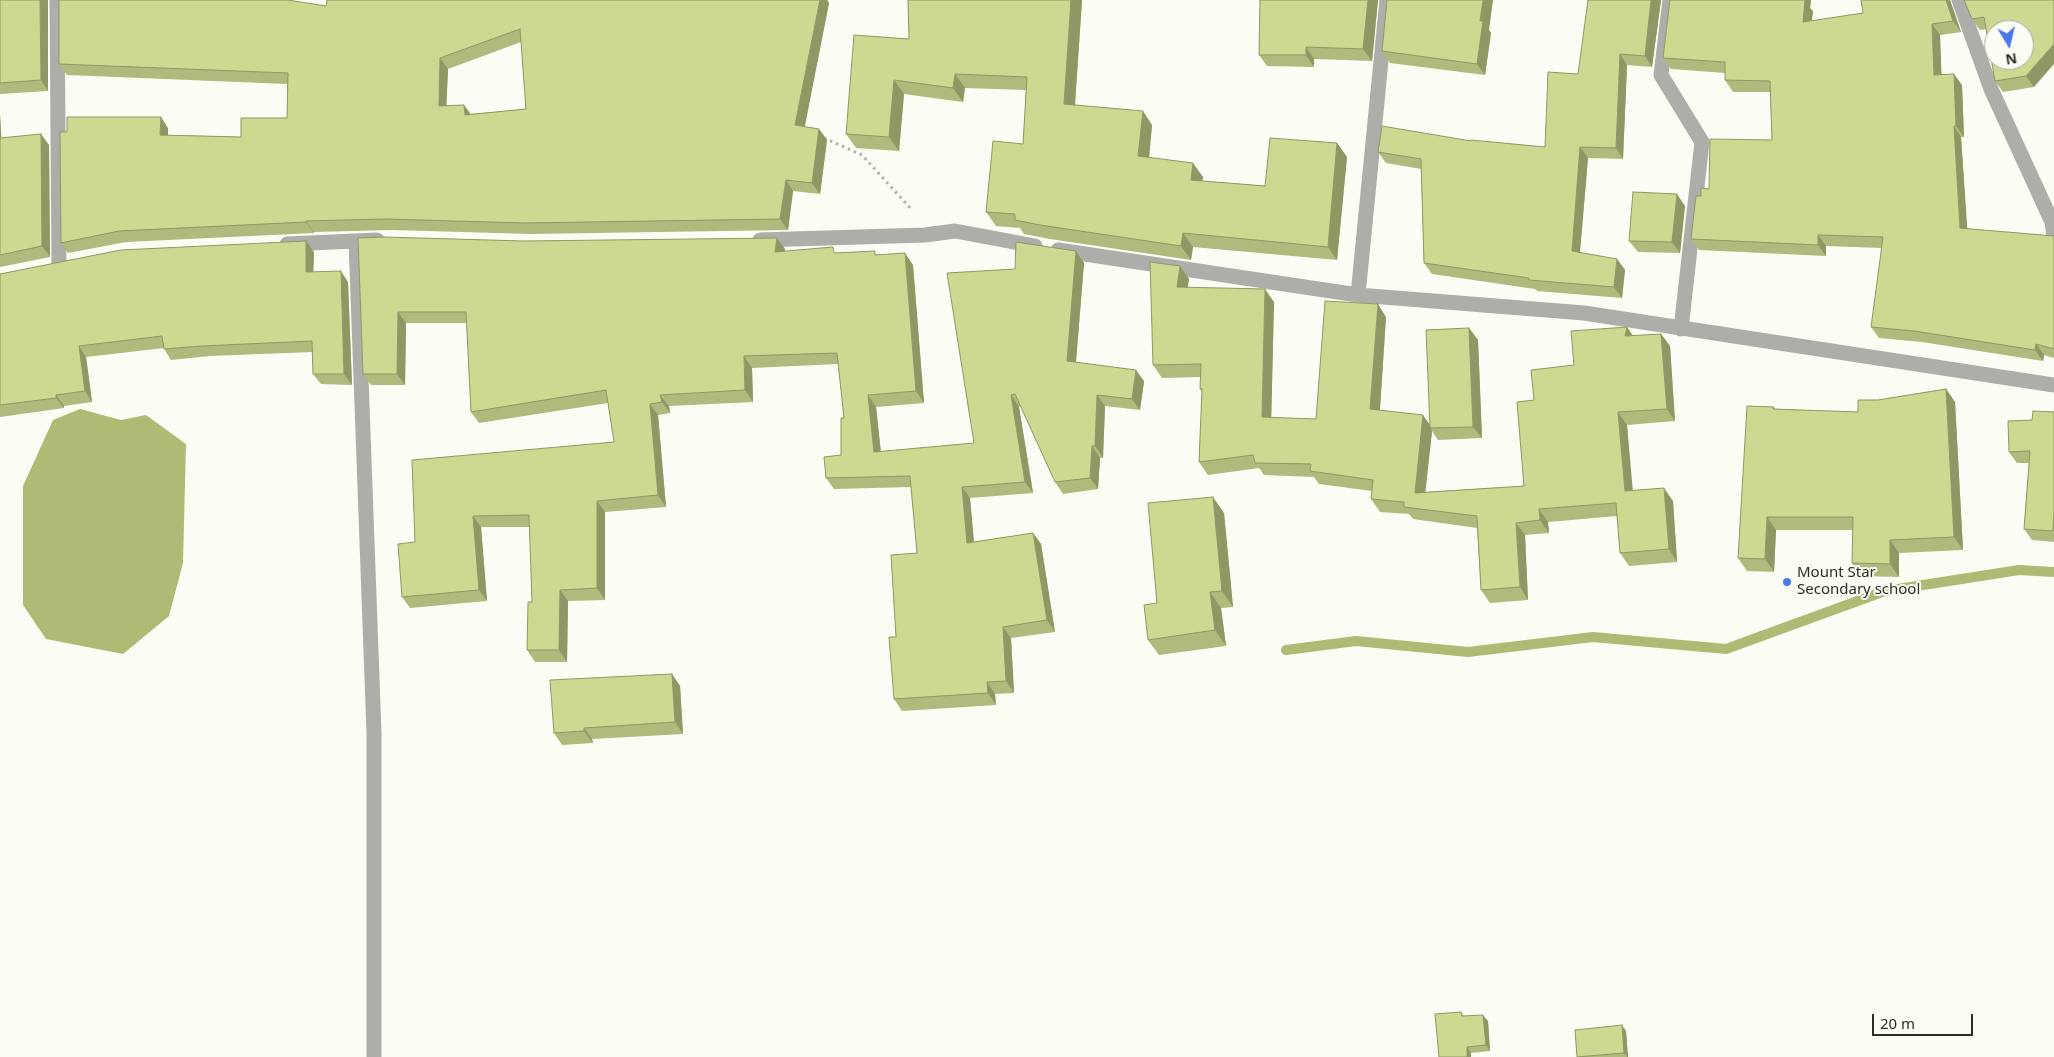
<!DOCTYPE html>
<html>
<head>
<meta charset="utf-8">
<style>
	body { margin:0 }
	#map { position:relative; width:2054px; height:1057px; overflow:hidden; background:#fbfdf4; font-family:"Noto Sans",sans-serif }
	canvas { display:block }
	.north { position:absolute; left:1984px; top:20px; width:50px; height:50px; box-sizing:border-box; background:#fbfdf4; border:1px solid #a8aaa3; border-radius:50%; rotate:171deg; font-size:14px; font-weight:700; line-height:20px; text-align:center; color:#2c2d2a }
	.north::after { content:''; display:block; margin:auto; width:18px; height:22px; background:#4a77ea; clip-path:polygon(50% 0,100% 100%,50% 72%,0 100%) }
	.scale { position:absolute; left:1872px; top:1014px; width:101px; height:22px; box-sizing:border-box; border:2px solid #2c2d2a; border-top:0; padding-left:6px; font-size:15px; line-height:18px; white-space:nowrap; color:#2c2d2a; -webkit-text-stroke:4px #fbfdf4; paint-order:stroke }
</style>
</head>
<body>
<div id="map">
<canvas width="2054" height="1057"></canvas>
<div class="north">N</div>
<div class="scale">20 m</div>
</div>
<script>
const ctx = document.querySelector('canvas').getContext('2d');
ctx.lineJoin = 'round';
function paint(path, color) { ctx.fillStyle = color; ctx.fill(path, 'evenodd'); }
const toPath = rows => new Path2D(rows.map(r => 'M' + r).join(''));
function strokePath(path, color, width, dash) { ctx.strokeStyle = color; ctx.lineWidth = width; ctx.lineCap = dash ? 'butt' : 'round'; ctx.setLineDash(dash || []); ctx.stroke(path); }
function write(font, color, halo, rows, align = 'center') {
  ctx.font = font + ' "Noto Sans",sans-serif'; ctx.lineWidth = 4; ctx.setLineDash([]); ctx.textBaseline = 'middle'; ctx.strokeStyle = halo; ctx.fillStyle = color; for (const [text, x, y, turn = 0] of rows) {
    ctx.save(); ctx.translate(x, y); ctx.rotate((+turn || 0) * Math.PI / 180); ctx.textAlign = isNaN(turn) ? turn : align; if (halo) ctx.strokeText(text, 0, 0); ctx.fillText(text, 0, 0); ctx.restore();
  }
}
paint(toPath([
	[80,409,121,420,146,415,186,444,183,563,169,616,123,654,46,639,23,605,23,486,53,420]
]), '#b1ba74');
strokePath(toPath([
	[1286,650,1356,641,1468,652,1593,637,1726,649,1885,591,2019,570,2054,572]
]), '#b1ba74', 10);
strokePath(toPath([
	[824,138,862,155,912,210]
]), '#b0b2ab', 3, [2.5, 4]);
strokePath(toPath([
	[57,0,59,265],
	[1670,0,1661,75,1702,142,1681,329],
	[1959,0,1991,89,2052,222,2054,237],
	[760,240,925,235,955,231,1035,246],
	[356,241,374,733,374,1057],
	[287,244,377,240],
	[1058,250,1358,295,1584,313,2054,385],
	[1358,295,1387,0]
]), '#adaeaa', 15);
paint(toPath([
	[0,0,48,0,48,91,0,94],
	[820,0,827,0,829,3,804,127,819,129,827,140,820,194,793,191,788,230,531,234,392,230,314,232,314,233,126,242,68,253,61,243,168,128,168,135,241,137,287,118,287,84,67,75,59,64,326,6],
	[521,42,526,109,471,114,464,105,446,106,448,69],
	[908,0,1082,0,1075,105,1152,125,1149,157,1203,177,1202,181,1265,186,1337,143,1347,157,1337,260,1193,247,1191,260,1050,239,1024,234,1020,228,996,226,986,212,1023,144,1026,90,965,88,963,102,904,94,899,151,856,148,846,134,909,39],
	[1260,0,1378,0,1372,61,1314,59,1314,67,1267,66,1259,55],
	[1661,0,1652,67,1627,65,1623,159,1588,158,1580,253,1617,259,1625,270,1622,298,1537,291,1535,289,1432,274,1424,263,1421,169,1386,163,1378,152,1471,141,1545,147,1578,74],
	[1670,0,1811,0,1810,8,1813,11,1812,21,1863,13,1861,0,1950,0,1961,32,1940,35,1941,74,1962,85,1964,137,1961,137,1967,229,2054,236,2054,358,2044,355,2043,361,1922,342,1879,338,1871,327,1882,248,1826,246,1826,256,1699,250,1691,239,1701,196,1772,140,1770,92,1733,92,1725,80,1725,73,1671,69,1663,58],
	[2054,0,2034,87,2003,92,1995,81,1986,29,1980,30,1972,19],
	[1489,30,1491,33,1485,75,1390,63,1382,51],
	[0,114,1,138,49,145,50,257,0,267],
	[1685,206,1680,253,1638,252,1629,241],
	[358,238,785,249,785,251,878,255,913,265,924,403,876,407,881,452,974,443,1015,269,1084,263,1076,362,1144,381,1140,410,1105,406,1103,458,1100,458,1098,489,1063,494,1055,482,1021,406,1019,407,1033,493,970,498,974,542,1033,533,1041,544,1055,632,1011,638,1014,693,995,694,996,705,902,711,894,699,896,637,917,553,911,487,834,489,826,478,841,455,844,418,838,364,752,368,753,402,669,406,670,413,658,415,666,507,605,512,605,600,568,601,567,662,535,662,527,650,532,602,530,527,481,527,487,601,410,608,402,597,415,542,614,442,608,403,479,423,471,412,467,323,406,323,405,385,371,385,363,374],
	[314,252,313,272,348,282,352,385,321,384,313,374,312,352,210,356,171,360,164,349,164,348,86,357,92,402,64,406,64,408,0,417,0,274],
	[1180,266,1189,279,1187,288,1274,302,1271,418,1316,419,1386,317,1380,410,1430,424,1469,328,1478,340,1482,438,1438,440,1432,431,1425,492,1524,486,1534,400,1574,365,1627,327,1632,336,1661,334,1670,346,1675,421,1627,425,1632,491,1673,501,1677,562,1629,566,1620,553,1617,516,1548,522,1549,533,1525,535,1528,600,1490,603,1481,590,1477,528,1413,519,1409,514,1380,512,1371,499,1372,491,1319,484,1314,477,1264,475,1259,468,1208,475,1199,462,1202,392,1200,389,1201,377,1162,378,1153,365],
	[1946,389,1955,402,1963,550,1899,553,1899,577,1861,576,1852,563,1853,530,1776,530,1774,572,1747,571,1738,558,1774,407,1775,409,1858,412,1878,400],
	[2054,412,2054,542,2032,540,2024,529,2029,463,2017,463,2009,452,2032,420],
	[1224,513,1233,607,1221,608,1226,646,1159,655,1148,640,1157,603],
	[672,674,680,686,683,734,592,739,593,743,562,745,554,733],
	[1461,1012,1464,1016,1488,1021,1490,1051,1471,1053,1439,1057],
	[1626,1031,1628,1057,1577,1057]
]), '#b0ba7c');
paint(toPath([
	[40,0,48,0,48,91,41,80],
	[820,0,827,0,829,3,803,136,795,125],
	[1071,0,1082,0,1074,118,1064,104],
	[1368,0,1378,0,1372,61,1363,49],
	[1483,0,1493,0,1489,30,1491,33,1485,75,1477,64,1480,21],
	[1651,0,1661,0,1652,67,1645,56],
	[1802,0,1811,0,1810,8,1813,11,1810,33,1803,22],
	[1946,0,1950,0,1961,32,1953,21],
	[1932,24,1940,35,1942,86,1934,75],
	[2054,44,2054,64,2034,87,2026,76],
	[1306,47,1314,59,1314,67,1306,55],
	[1620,54,1627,65,1623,159,1616,148],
	[440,58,448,69,446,117,439,106],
	[955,74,965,88,963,102,953,88],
	[1954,74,1962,85,1964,137,1956,126],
	[894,80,904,94,899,151,889,137],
	[464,105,471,115,465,115],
	[1143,111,1152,125,1148,170,1138,156],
	[0,114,2,149,0,147],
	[161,117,168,128,168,146,160,135],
	[1954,126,1961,137,1968,239,1960,228],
	[819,129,827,140,820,194,812,183],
	[41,134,49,145,50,257,42,246],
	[1337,143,1347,157,1337,260,1328,247],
	[1580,147,1588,158,1579,262,1572,251],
	[1193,163,1203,177,1200,194,1191,180],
	[786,180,793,191,788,230,780,219],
	[1677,194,1685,206,1680,253,1672,242],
	[306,221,314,232,314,233,306,222],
	[1183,233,1193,247,1191,260,1181,246],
	[1818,235,1826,246,1826,256,1818,245],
	[777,238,785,249,783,263,775,252],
	[306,241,314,252,313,283,306,272],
	[1076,251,1084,263,1075,373,1067,361],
	[905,253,913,265,924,403,916,391],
	[1617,259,1625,270,1622,298,1614,287],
	[1180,266,1189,279,1186,300,1177,287],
	[341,271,348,282,352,385,344,374],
	[1265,289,1274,302,1271,430,1262,417],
	[1378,304,1386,317,1379,422,1370,409],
	[398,312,406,323,405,385,397,374],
	[1627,327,1636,340,1625,336],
	[1469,328,1478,340,1482,438,1473,427],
	[1661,334,1670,346,1675,421,1667,409],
	[2036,344,2044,355,2043,361,2035,350],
	[79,346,86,357,92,402,85,391],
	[744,356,752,368,753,402,745,390],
	[1136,370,1144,381,1140,410,1132,399],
	[1946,389,1955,402,1963,550,1954,537],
	[56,395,64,406,64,408,56,398],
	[660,395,669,406,670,413,662,402],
	[868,395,876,407,882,464,874,452],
	[1011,395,1019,407,1033,493,1025,482],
	[1097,395,1105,406,1103,458,1095,446],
	[650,404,658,415,666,507,658,495],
	[1618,412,1627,425,1634,504,1625,491],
	[1423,415,1432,428,1430,428,1432,431,1424,505,1415,493],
	[1092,446,1100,458,1098,489,1090,478],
	[962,487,970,498,975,555,967,543],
	[1664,488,1673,501,1677,562,1669,549],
	[1213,497,1224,513,1233,607,1222,591],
	[597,501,605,512,605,600,597,588],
	[1539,509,1548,522,1549,533,1540,520],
	[473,516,481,527,487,601,479,590],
	[1767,517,1776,530,1774,572,1765,559],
	[1516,523,1525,535,1528,600,1520,587],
	[1033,533,1041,544,1055,632,1047,620],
	[1890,540,1899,553,1899,577,1890,564],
	[560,590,568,601,567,662,559,650],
	[1210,592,1221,608,1226,646,1215,630],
	[1003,627,1011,638,1014,693,1006,681],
	[672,674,680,686,683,734,675,722],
	[987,682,995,694,996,705,988,693],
	[584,728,592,739,593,743,584,731],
	[1483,1015,1488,1021,1490,1051,1486,1045],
	[1622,1025,1626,1031,1628,1057,1627,1057,1624,1053],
	[1467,1047,1471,1053,1471,1057,1467,1057]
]), '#909765');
const building = toPath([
	[0,0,40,0,41,80,0,83,0,0],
	[59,0,288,0,326,6,327,0,820,0,795,125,819,129,812,183,786,180,780,219,524,223,385,219,306,221,306,222,119,231,61,243,60,132,67,132,67,117,161,117,160,135,241,137,241,118,287,118,288,73,59,64,59,0],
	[520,29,526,109,465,115,464,105,439,106,440,58,520,29],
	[908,0,1071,0,1064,104,1143,111,1138,156,1193,163,1191,180,1265,186,1270,138,1337,143,1328,247,1183,233,1181,246,1040,225,1015,220,1015,214,986,212,993,141,1023,144,1027,77,955,74,953,88,894,80,889,137,846,134,854,35,909,39,908,0],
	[1260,0,1368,0,1363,49,1306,47,1306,55,1259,55,1260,0],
	[1387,0,1483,0,1480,21,1483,21,1477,64,1382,51,1387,0],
	[1588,0,1651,0,1645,56,1620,54,1616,148,1580,147,1572,251,1617,259,1614,287,1529,280,1529,278,1424,263,1421,159,1378,152,1382,126,1471,141,1471,140,1545,147,1548,72,1578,74,1588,0],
	[1670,0,1805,0,1803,22,1863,13,1861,0,1946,0,1953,21,1932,24,1934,75,1954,74,1956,126,1954,126,1960,228,2054,236,2054,349,2036,344,2035,350,1914,331,1871,327,1883,237,1818,235,1818,245,1691,239,1696,196,1701,196,1701,188,1709,189,1710,139,1772,140,1770,81,1725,80,1725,62,1663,58,1670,0],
	[1964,0,2054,0,2054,44,2026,76,1995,81,1984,17,1972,19,1964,0],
	[1994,30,2024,30,2024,60,1994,60,1994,30],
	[41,134,42,246,0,255,0,138,41,134],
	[1633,192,1677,194,1672,242,1629,241,1633,192],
	[384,237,523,241,777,238,775,252,833,247,834,253,875,251,875,255,905,253,916,391,868,395,874,452,974,443,947,273,1015,269,1016,242,1076,251,1067,361,1136,370,1132,399,1097,395,1095,446,1092,446,1090,478,1055,482,1015,394,1011,395,1025,482,962,487,967,543,1033,533,1047,620,1003,627,1006,681,987,682,988,693,894,699,889,637,896,637,891,555,917,553,910,476,826,478,824,457,841,455,841,418,844,418,837,353,744,356,745,390,660,395,662,402,650,404,658,495,597,501,597,588,560,590,559,650,527,650,528,602,532,602,529,515,473,516,479,590,402,597,398,544,415,542,412,460,614,442,606,390,471,412,466,312,398,312,397,374,363,374,358,238,384,237],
	[306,241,306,272,341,271,344,374,313,374,312,341,202,346,164,349,162,336,79,346,85,391,56,395,56,398,0,405,0,274,121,250,306,241],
	[1150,262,1180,266,1177,287,1265,289,1262,417,1316,419,1325,301,1378,304,1370,409,1423,415,1415,493,1524,486,1517,402,1534,400,1531,370,1574,365,1571,331,1627,327,1625,336,1661,334,1667,409,1618,412,1625,491,1664,488,1669,549,1620,553,1616,503,1539,509,1540,520,1516,523,1520,587,1481,590,1477,516,1404,507,1404,502,1371,499,1373,480,1310,471,1311,464,1255,463,1253,455,1199,462,1202,389,1200,389,1201,364,1153,365,1150,262],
	[1469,328,1473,427,1430,428,1426,330,1469,328],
	[1946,389,1954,537,1890,540,1890,564,1852,563,1853,517,1767,517,1765,559,1738,558,1747,406,1774,407,1773,409,1858,412,1858,400,1878,400,1946,389],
	[2033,411,2054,412,2054,513,2053,531,2024,529,2030,451,2009,452,2008,421,2032,420,2033,411],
	[1213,497,1222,591,1210,592,1215,630,1148,640,1144,605,1157,603,1148,503,1213,497],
	[672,674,675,722,584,728,584,731,554,733,550,680,672,674],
	[1461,1012,1462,1016,1483,1015,1486,1045,1467,1047,1467,1057,1439,1057,1435,1014,1461,1012],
	[1622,1025,1624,1053,1577,1057,1575,1030,1622,1025]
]);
paint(building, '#cdd890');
strokePath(building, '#909765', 1);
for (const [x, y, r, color] of [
	[1787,582,5,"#4a77ea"]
]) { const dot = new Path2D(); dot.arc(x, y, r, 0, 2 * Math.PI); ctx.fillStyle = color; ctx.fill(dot); strokePath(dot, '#fbfdf4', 2); }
write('15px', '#2c2d2a', '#fbfdf4', [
	["Mount Star",1797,573],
	["Secondary school",1797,590]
], 'left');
</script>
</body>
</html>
